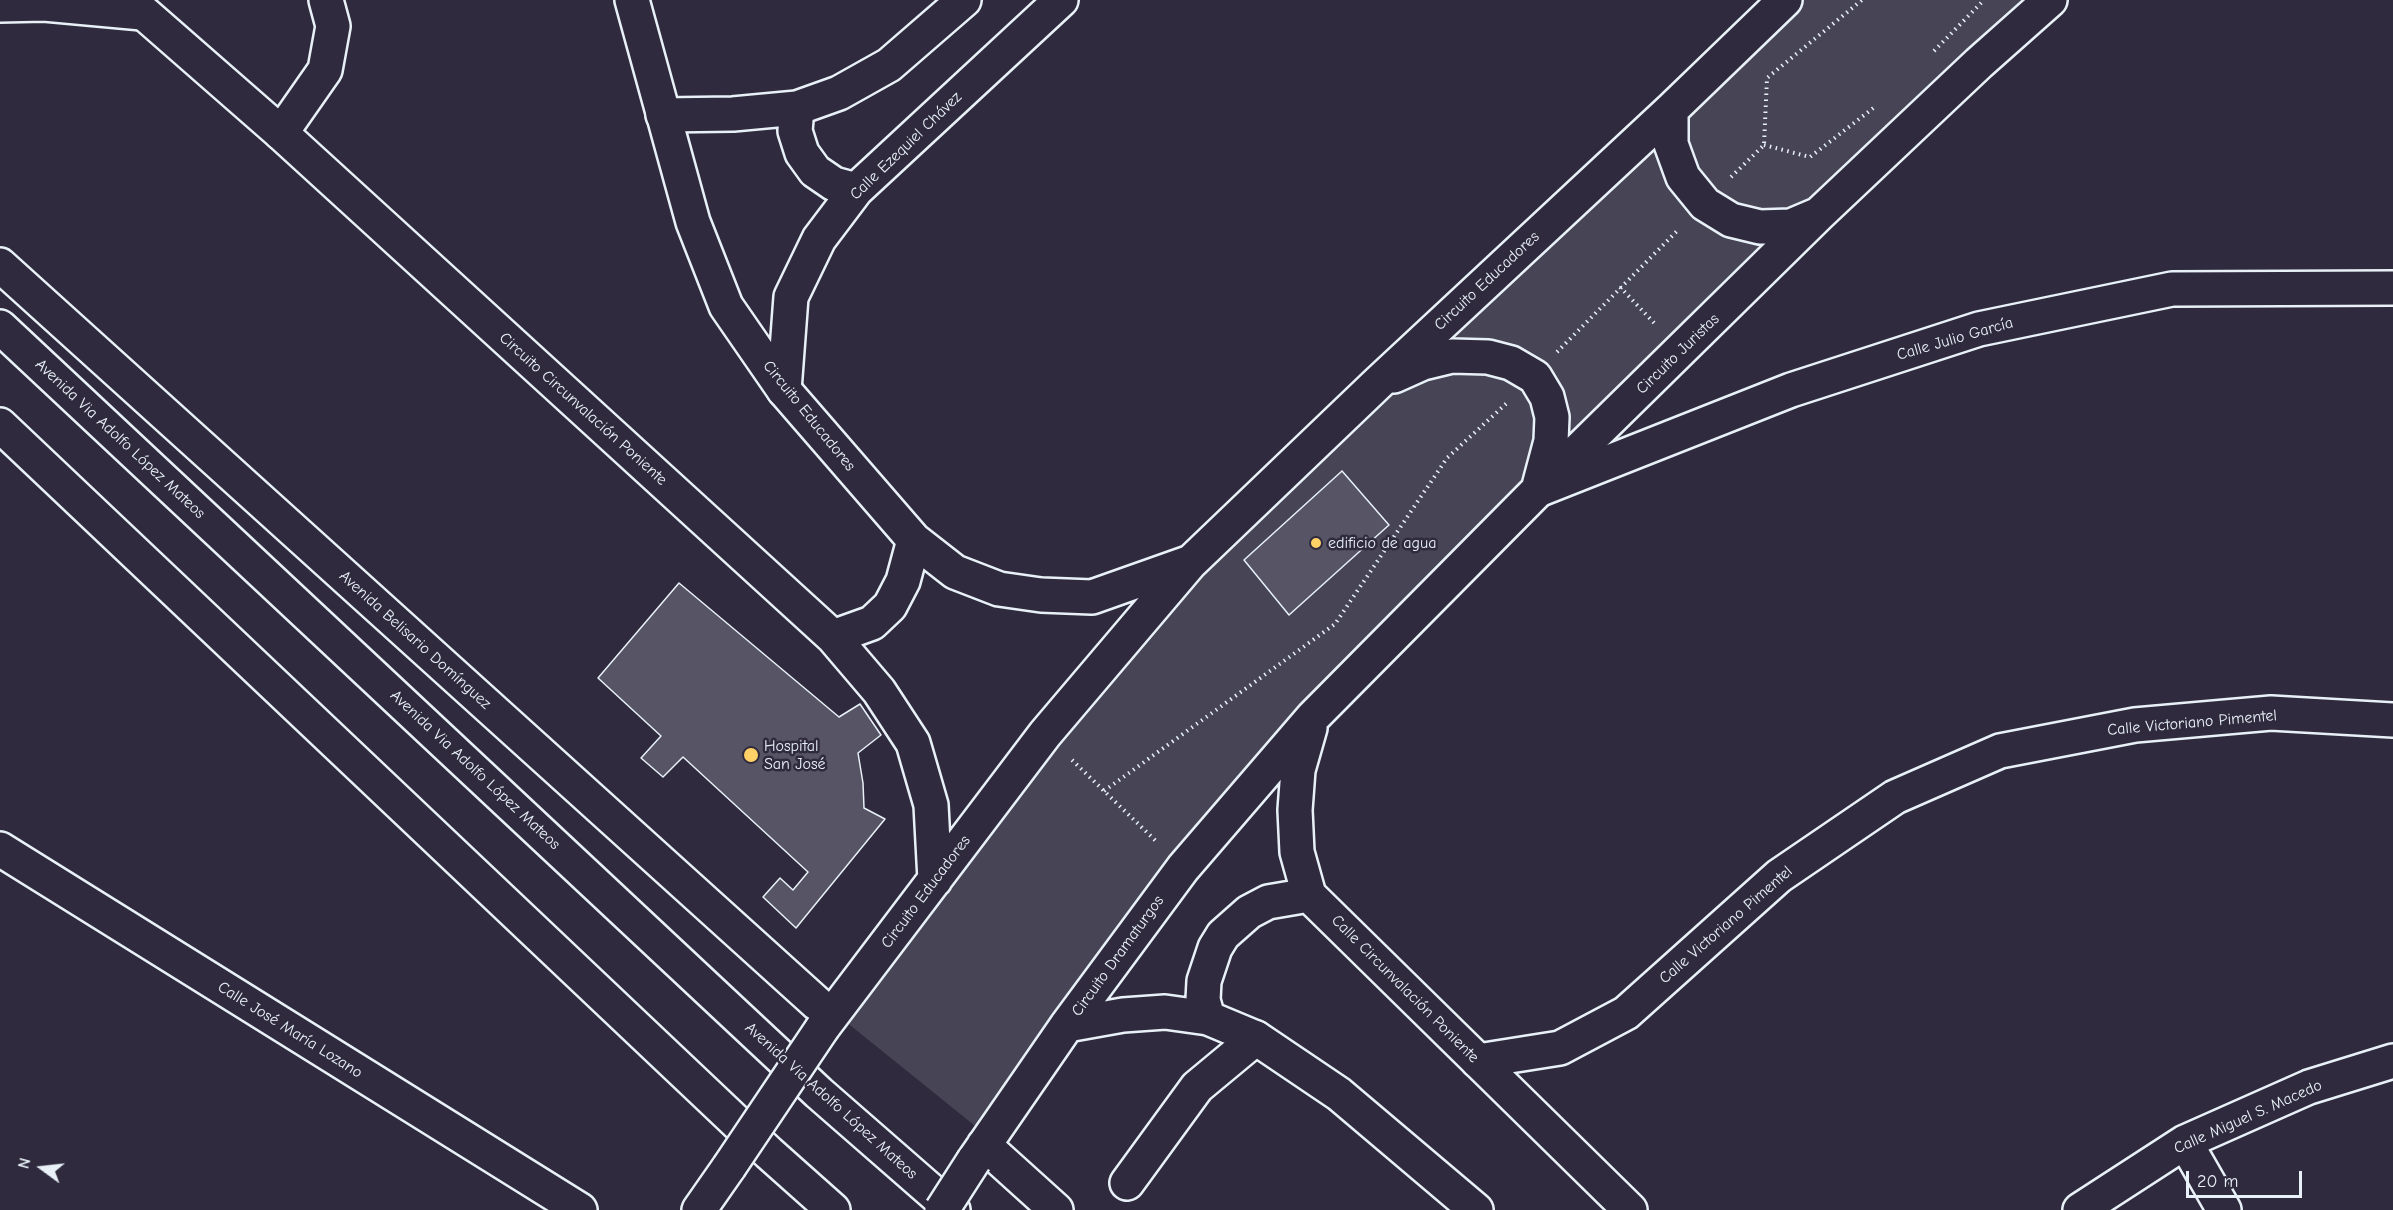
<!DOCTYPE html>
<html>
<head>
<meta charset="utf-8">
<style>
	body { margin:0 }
	#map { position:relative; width:2393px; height:1210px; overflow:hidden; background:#2f2a3d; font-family:"Comic Neue",sans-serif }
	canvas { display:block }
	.north { position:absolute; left:12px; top:1138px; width:60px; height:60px; -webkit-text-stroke:4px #2f2a3d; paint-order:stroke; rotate:285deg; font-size:16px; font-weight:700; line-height:24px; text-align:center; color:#e8f1f8 }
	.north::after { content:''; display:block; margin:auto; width:21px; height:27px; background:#e8f1f8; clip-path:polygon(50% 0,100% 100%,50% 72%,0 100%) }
	.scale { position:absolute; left:2186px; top:1171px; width:116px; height:27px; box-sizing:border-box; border:3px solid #e8f1f8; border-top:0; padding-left:8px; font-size:18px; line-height:21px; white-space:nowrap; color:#e8f1f8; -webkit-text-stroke:4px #2f2a3d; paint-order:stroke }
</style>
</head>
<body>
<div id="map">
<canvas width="2393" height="1210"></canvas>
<div class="north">N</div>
<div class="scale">20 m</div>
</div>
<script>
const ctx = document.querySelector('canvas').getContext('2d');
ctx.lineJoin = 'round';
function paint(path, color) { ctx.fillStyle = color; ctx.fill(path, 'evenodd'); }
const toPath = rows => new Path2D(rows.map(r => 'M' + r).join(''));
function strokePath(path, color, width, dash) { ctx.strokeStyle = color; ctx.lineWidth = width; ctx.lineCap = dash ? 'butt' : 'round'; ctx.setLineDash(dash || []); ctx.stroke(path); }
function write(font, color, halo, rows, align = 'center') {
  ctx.font = font + ' "Comic Neue",sans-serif'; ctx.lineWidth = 5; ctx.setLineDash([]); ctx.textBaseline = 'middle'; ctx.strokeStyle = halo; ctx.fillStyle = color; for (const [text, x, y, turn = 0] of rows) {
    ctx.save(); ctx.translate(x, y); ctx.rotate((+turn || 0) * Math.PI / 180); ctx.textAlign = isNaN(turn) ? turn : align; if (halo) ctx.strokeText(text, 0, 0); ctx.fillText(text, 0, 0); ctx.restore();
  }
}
paint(toPath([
	[1776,0,2024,0,1820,191,1313,717,985,1134,835,1013,1045,734]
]), '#464455');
const building = toPath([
	[1342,471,1389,525,1289,615,1244,560,1342,471],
	[679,583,839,717,860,704,881,735,858,753,863,783,864,808,885,819,796,928,763,897,780,878,793,890,808,872,683,757,663,777,641,758,661,736,598,678,679,583]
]);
paint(building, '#575565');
strokePath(building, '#e8f1f8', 1.5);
const minor = toPath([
	[0,5,44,4,142,13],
	[797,108,795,131,802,153,815,171,834,184,856,190],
	[663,115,733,114,797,108,839,93,889,65,964,0],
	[281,133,325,70,333,26,326,0],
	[0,265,831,1016],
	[784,390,791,297,819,239,856,190,1061,0],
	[1538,490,1791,390,1979,329,2172,289,2393,288],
	[0,849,580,1210],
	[1478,1061,1560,1048,1626,1013,1779,876,1895,797,2000,751,2135,725,2271,713,2393,720],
	[2185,1142,2224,1210],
	[1127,1183,1197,1087,1256,1038],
	[2080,1210,2185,1142,2309,1087,2393,1061]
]);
const major = toPath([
	[129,0,281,133,833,637,879,691,913,743,931,805,935,880],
	[632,0,693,222,726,306,784,390,914,540,955,572,999,589,1041,595,1092,597,1188,563],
	[1671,110,1671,144,1683,177,1705,204,1731,220,1760,227,1791,226,1817,215],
	[0,327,819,1093,953,1210],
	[1394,376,1423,363,1452,356,1488,357,1511,363,1535,377,1547,397,1552,417,1551,441,1538,490],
	[0,425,769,1153,833,1210],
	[833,637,872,623,890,606,903,581,914,540],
	[1310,728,1298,770,1295,810,1297,852,1309,895,1630,1210],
	[1208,1018,1203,1000,1204,981,1215,948,1223,935,1249,912,1268,902,1309,895],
	[1067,1025,1123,1015,1165,1012,1208,1018,1256,1038,1339,1094,1476,1210],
	[823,1027,1045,734,1190,563,1378,383,1671,110,1785,0],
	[984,1145,1056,1210],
	[974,1160,1067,1025,1183,868,1313,717,1538,490,1819,214,1979,63,2050,0],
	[699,1210,729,1167]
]);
strokePath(minor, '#e8f1f8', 38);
strokePath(major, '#e8f1f8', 38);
strokePath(toPath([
	[1934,51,1984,0],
	[1764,145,1810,157,1876,106],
	[1731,177,1764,145,1767,78,1862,0],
	[1620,287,1656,325],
	[1557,352,1679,229],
	[1072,760,1157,842],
	[1104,791,1335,624,1447,458,1508,402]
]), '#e8f1f8', 4, [1.5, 4.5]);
strokePath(minor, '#2f2a3d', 33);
strokePath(major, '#2f2a3d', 33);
const majorBridge = toPath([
	[729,1167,823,1027],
	[942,1210,974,1160]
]);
strokePath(majorBridge, '#e8f1f8', 38, []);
strokePath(majorBridge, '#2f2a3d', 33);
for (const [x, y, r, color] of [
	[1316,543,6,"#ffd166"],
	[751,755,8,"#ffd166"]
]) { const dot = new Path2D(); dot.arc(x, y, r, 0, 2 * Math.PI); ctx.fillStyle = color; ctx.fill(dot); strokePath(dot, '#2f2a3d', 2); }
write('16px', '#e8f1f8', '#2f2a3d', [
	["Calle Ezequiel Chávez",906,146,-44],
	["Circuito Educadores",1487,281,-43],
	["Calle Julio García",1955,339,-16],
	["Circuito Juristas",1678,354,-44],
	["Circuito Circunvalación Poniente",583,409,42],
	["Circuito Educadores",809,416,51],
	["Avenida Via Adolfo López Mateos",120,439,43],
	["Avenida Belisario Domínguez",415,640,42],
	["Calle Victoriano Pimentel",2192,723,-5],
	["Avenida Via Adolfo López Mateos",475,770,43],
	["Circuito Educadores",926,892,-53],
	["Calle Victoriano Pimentel",1726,925,-41],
	["Circuito Dramaturgos",1118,956,-54],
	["Calle Circunvalación Poniente",1405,989,45],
	["Calle José María Lozano",290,1030,32],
	["Avenida Via Adolfo López Mateos",831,1101,42],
	["Calle Miguel S. Macedo",2248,1117,-24]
]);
write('16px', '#e8f1f8', '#2f2a3d', [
	["edificio de agua",1328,543],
	["Hospital",764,746],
	["San José",764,764]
], 'left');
</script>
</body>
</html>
